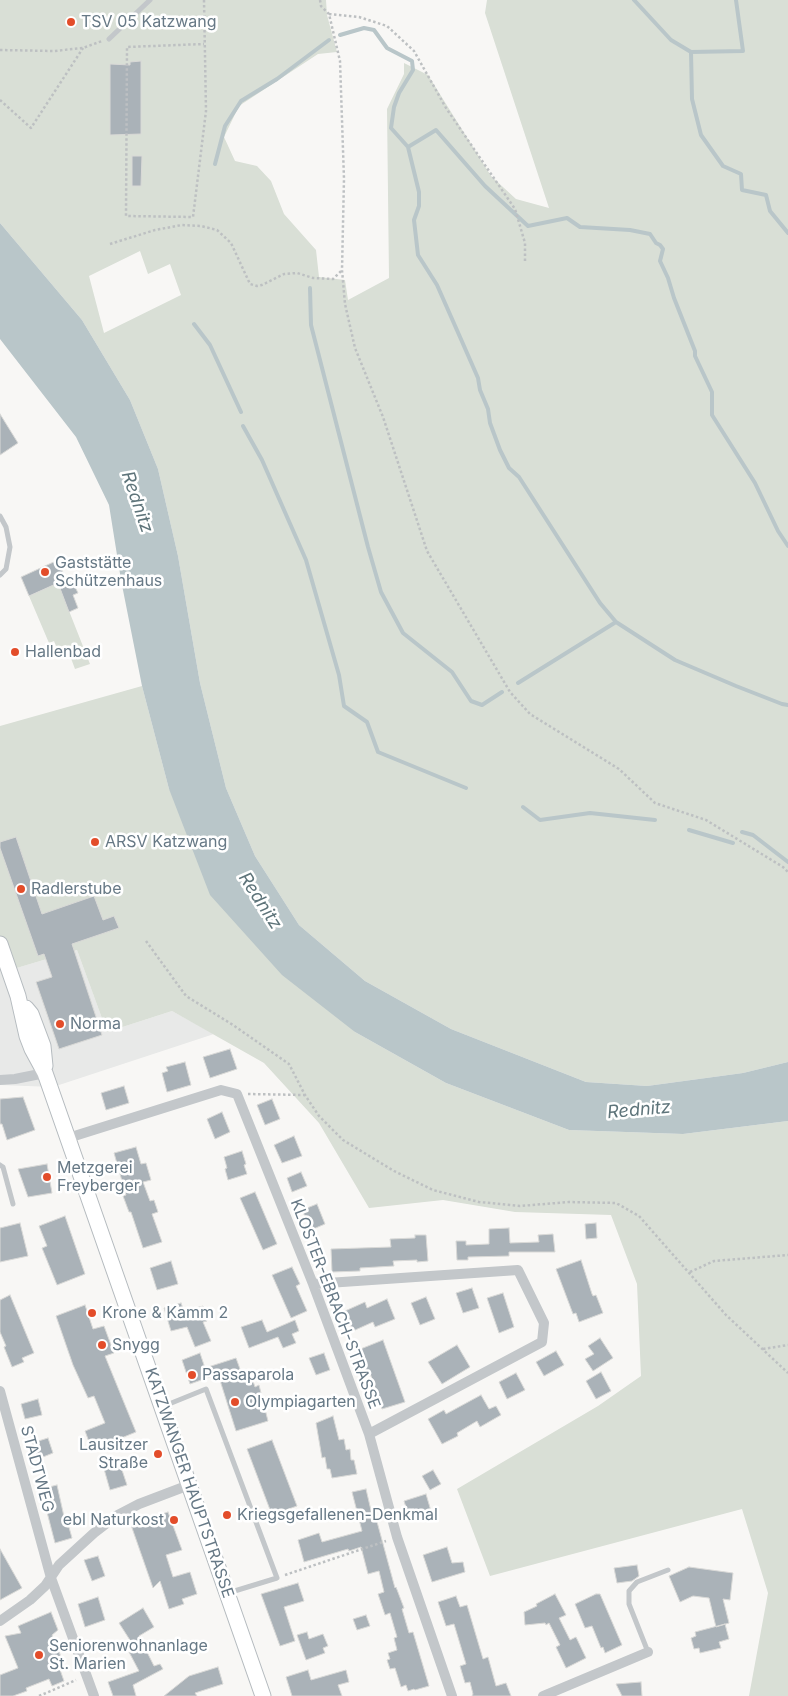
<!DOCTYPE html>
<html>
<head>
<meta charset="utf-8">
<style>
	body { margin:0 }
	canvas { display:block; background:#f8f7f5 }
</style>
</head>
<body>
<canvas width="788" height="1696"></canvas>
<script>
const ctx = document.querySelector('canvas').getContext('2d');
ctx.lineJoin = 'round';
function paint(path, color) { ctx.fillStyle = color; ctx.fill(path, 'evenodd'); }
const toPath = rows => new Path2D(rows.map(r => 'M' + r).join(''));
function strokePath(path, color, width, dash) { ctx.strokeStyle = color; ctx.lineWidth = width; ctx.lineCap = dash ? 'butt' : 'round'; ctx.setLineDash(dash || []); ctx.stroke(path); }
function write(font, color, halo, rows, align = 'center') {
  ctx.font = font + ' Inter,sans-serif'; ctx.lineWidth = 5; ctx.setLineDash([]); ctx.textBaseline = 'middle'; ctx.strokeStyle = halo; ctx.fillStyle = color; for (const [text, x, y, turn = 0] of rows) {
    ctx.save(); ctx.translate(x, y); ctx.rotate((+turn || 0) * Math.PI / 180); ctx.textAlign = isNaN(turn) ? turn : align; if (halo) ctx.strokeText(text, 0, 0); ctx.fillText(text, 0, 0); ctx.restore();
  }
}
paint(toPath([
	[0,942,10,970,77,950,107,1032,172,1011,214,1034,53,1087,0,1085]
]), '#e8e9e8');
paint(toPath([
	[0,0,326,0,327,15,337,52,318,54,239,106,224,137,235,161,257,166,271,181,284,214,316,250,319,277,345,280,348,300,389,278,387,109,404,74,404,63,428,75,491,176,516,199,549,208,485,13,487,0,788,0,788,1062,743,1073,647,1086,586,1082,451,1029,365,981,299,925,255,856,226,788,200,683,178,556,158,469,130,400,82,320,0,223],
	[140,251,148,274,170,264,181,295,104,333,89,276],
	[58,583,90,664,75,669,66,645,57,648,54,641,49,643,29,596],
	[142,686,169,789,355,1032,446,1083,569,1130,683,1134,788,1121,788,1696,749,1696,768,1593,742,1509,490,1576,457,1489,598,1406,641,1376,637,1284,611,1215,515,1212,443,1200,369,1208,319,1123,264,1063,172,1011,107,1032,77,950,10,970,0,942,0,726]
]), '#d9dfd6');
paint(toPath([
	[0,223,82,320,130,400,158,469,178,556,200,683,226,788,255,856,299,925,365,981,451,1029,586,1082,647,1086,743,1073,788,1062,788,1121,683,1134,569,1130,446,1083,355,1032,282,975,210,895,169,789,142,686,121,580,109,505,76,437,0,339]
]), '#b9c6c9');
strokePath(toPath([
	[634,0,671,40,691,52,743,51,736,0],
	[340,35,364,28,374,30,387,48,412,61,413,70,399,93,394,107,391,128,408,147,436,130,485,186,528,226,567,218,580,227,630,230,650,234,656,243,660,245,663,249,660,261,668,278,674,298,695,351,695,356,712,392,712,415,755,483,778,531,788,546],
	[691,52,692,99,701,135,723,166,741,174,742,190,766,195,770,211,788,233],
	[408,147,419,192,419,206,414,220,418,255,437,285,460,337,478,378,480,390,488,409,490,423,500,450,509,468,519,477,600,603,616,622,675,660,736,686,782,704,788,705],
	[215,164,225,126,241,101,277,79,329,40],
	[310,288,311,325,368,547,381,592,403,633,452,672,471,701,482,705,502,692],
	[194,324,210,345,241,412],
	[243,426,262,460,306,560,339,675,344,706,367,722,378,752,466,788],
	[518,683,616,622],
	[523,807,540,820,590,813,655,820],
	[689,830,733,843],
	[742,832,753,835,788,862]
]), '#b9c6c9', 4);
const building = toPath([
	[141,61,141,134,110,135,110,64,130,65,130,62,141,61],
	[132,156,142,156,141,186,132,186,132,156],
	[0,414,18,443,0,455,0,414],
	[58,560,66,580,71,578,78,593,73,595,78,608,69,612,58,583,29,596,21,577,58,560],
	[16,837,42,914,94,896,103,920,114,916,119,928,72,944,102,1035,59,1049,36,982,52,977,44,954,38,956,0,848,0,842,16,837],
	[230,1049,237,1069,210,1078,203,1057,230,1049],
	[185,1062,191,1085,167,1092,162,1073,168,1071,166,1067,185,1062],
	[124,1086,129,1103,106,1110,101,1093,124,1086],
	[23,1097,35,1130,7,1140,2,1124,0,1124,0,1099,23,1097],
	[272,1099,280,1119,265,1125,257,1105,272,1099],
	[222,1112,230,1132,215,1139,207,1119,222,1112],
	[294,1136,302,1156,282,1163,274,1145,294,1136],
	[136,1147,141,1164,146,1163,151,1180,143,1182,150,1201,154,1200,158,1212,152,1214,162,1242,143,1248,131,1212,129,1212,123,1196,126,1195,114,1153,136,1147],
	[242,1151,246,1164,244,1165,247,1174,228,1180,225,1169,227,1168,224,1157,242,1151],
	[47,1164,52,1193,28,1197,18,1169,47,1164],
	[301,1172,307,1186,292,1192,287,1178,301,1172],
	[255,1192,277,1244,263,1250,240,1198,255,1192],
	[317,1204,325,1224,311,1230,302,1210,317,1204],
	[65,1216,85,1274,57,1285,42,1248,47,1246,39,1226,65,1216],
	[20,1223,28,1256,0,1262,0,1228,20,1223],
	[596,1223,597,1238,586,1239,585,1224,596,1223],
	[509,1228,510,1243,539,1242,538,1235,553,1234,555,1252,509,1252,509,1256,468,1257,468,1260,457,1260,456,1241,466,1241,466,1245,489,1244,489,1229,509,1228],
	[415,1235,426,1235,428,1261,417,1262,417,1260,393,1261,394,1266,360,1268,360,1271,332,1272,331,1249,391,1247,390,1239,415,1238,415,1235],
	[581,1260,592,1294,593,1296,596,1295,603,1313,579,1322,576,1313,573,1314,556,1269,581,1260],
	[171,1261,178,1284,157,1290,150,1268,171,1261],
	[292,1267,300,1284,296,1286,307,1311,291,1318,272,1275,292,1267],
	[472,1288,479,1308,463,1313,456,1293,472,1288],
	[503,1293,514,1327,499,1333,487,1298,503,1293],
	[10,1295,34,1353,22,1358,24,1362,12,1367,4,1347,6,1346,0,1332,0,1300,10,1295],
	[426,1297,435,1319,420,1325,411,1303,426,1297],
	[387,1299,395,1319,375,1327,373,1322,353,1331,345,1311,365,1302,367,1308,387,1299],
	[181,1303,184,1311,203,1306,207,1321,203,1322,211,1341,195,1347,187,1327,171,1331,164,1308,181,1303],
	[85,1305,93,1329,104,1326,114,1353,105,1356,136,1432,92,1450,85,1431,105,1423,94,1396,88,1398,73,1365,56,1316,85,1305],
	[262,1320,267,1332,295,1320,299,1331,292,1334,296,1343,283,1348,278,1337,249,1348,241,1327,262,1320],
	[600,1338,613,1358,593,1371,585,1359,594,1354,588,1346,600,1338],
	[383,1340,405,1402,382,1409,369,1370,366,1372,358,1350,383,1340],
	[457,1345,470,1367,442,1384,428,1362,457,1345],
	[556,1351,564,1365,544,1376,536,1362,556,1351],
	[200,1353,205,1368,236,1358,244,1380,252,1378,255,1387,259,1385,268,1421,236,1431,218,1374,190,1384,182,1360,200,1353],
	[324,1353,330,1370,316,1375,309,1358,324,1353],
	[601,1372,611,1391,596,1399,586,1381,601,1372],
	[516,1373,525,1390,507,1399,499,1382,516,1373],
	[481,1395,489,1409,496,1406,501,1415,480,1427,477,1421,457,1433,458,1436,442,1444,428,1419,444,1410,446,1414,481,1395],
	[38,1399,42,1415,25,1419,21,1404,38,1399],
	[333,1416,339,1440,344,1439,346,1450,350,1449,351,1460,354,1460,357,1474,332,1478,330,1469,327,1469,325,1457,322,1458,316,1423,333,1416],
	[48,1438,53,1453,38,1459,32,1443,48,1438],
	[272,1440,297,1506,272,1515,247,1449,272,1440],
	[120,1464,127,1485,110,1490,104,1469,120,1464],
	[433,1470,441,1484,430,1490,422,1476,433,1470],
	[57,1485,65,1521,67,1520,72,1538,55,1543,41,1489,57,1485],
	[366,1489,373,1519,376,1518,395,1588,396,1587,404,1608,402,1609,409,1633,413,1632,429,1686,415,1690,414,1689,408,1691,406,1685,401,1687,395,1668,390,1669,387,1660,390,1659,388,1653,397,1650,394,1638,397,1637,390,1613,385,1615,378,1594,384,1592,379,1571,368,1574,361,1547,349,1551,348,1549,304,1562,298,1540,319,1533,322,1542,362,1531,352,1492,366,1489],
	[426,1494,431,1511,409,1517,404,1501,426,1494],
	[168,1512,182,1550,166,1555,173,1577,190,1572,197,1594,182,1599,184,1604,169,1609,160,1581,153,1588,131,1525,168,1512],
	[447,1547,452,1563,463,1562,465,1572,432,1582,423,1555,447,1547],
	[0,1549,22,1588,0,1600,0,1549],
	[98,1556,105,1576,92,1581,84,1560,98,1556],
	[637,1565,639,1576,632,1581,617,1583,614,1568,637,1565],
	[689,1567,733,1573,730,1600,723,1599,729,1623,716,1627,709,1598,693,1596,680,1602,669,1576,689,1567],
	[298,1583,304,1601,284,1607,295,1641,280,1646,261,1594,298,1583],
	[555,1594,566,1615,559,1618,570,1640,576,1637,586,1658,566,1668,556,1647,560,1645,549,1623,546,1625,545,1623,525,1625,524,1612,537,1606,536,1604,555,1594],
	[596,1594,600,1594,622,1645,605,1653,603,1647,601,1648,592,1626,585,1628,575,1604,596,1594],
	[456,1596,460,1607,467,1605,483,1659,488,1657,496,1686,506,1683,511,1696,472,1696,473,1694,470,1682,465,1683,460,1666,466,1664,454,1624,446,1626,438,1602,456,1596],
	[98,1597,105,1620,85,1627,78,1604,98,1597],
	[143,1608,154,1627,139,1636,154,1666,160,1664,163,1669,133,1685,136,1696,113,1696,108,1682,139,1671,129,1652,135,1648,119,1623,143,1608],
	[51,1612,58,1630,52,1635,62,1659,57,1661,64,1681,52,1686,49,1679,26,1688,27,1691,13,1696,0,1696,0,1675,18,1668,5,1636,21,1633,18,1626,51,1612],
	[366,1615,370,1626,357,1630,353,1619,366,1615],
	[725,1624,729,1639,719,1642,721,1648,700,1653,699,1648,694,1649,691,1638,696,1636,695,1632,725,1624],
	[307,1632,309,1639,323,1634,328,1646,323,1648,325,1653,306,1660,297,1635,307,1632],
	[218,1667,223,1684,195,1693,197,1696,164,1696,189,1676,218,1667],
	[308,1670,311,1680,346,1670,349,1682,338,1685,342,1696,292,1696,286,1677,308,1670],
	[641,1682,642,1696,622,1696,616,1684,641,1682]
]);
paint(building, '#aab2b8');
strokePath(building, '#d9d9d7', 1);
const secondary = toPath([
	[0,944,18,996,27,1036,32,1049,45,1073,263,1696],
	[26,1008,31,1014,43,1046,45,1066]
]);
strokePath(secondary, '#b5bbbf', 17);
strokePath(toPath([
	[204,0,206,111,193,217,126,216,127,47,204,44],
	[320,0,321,6,329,14,340,61,344,179,342,270,345,304,355,348,383,417,427,551,510,692,530,714,619,769,655,803,706,820,783,867,788,872],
	[329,14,359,17,387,26,414,51,446,108,515,209,525,243,525,261],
	[0,50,54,51,83,48,102,41],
	[0,100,31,128,83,48],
	[110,244,155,230,182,225,201,226,217,230,231,243,250,284,257,286,262,285,284,274,297,273,313,278,333,279,342,270],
	[146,941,186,996,233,1025,289,1064,305,1095,319,1116,343,1140,394,1171,433,1190,479,1202,520,1206,569,1202,616,1203,639,1216,726,1315,788,1373],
	[248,1094,305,1095],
	[690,1272,714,1261,788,1255],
	[763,1349,788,1345],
	[285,1575,386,1541],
	[39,1696,76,1680]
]), '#bdc0c2', 2.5, [2.5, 2.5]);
strokePath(toPath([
	[109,39,150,0],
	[0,516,6,527,10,547,6,569,0,575],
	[0,1165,3,1167,13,1204],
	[164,1406,206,1389,277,1578,228,1593],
	[648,1652,629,1604,629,1591,637,1582,668,1570]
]), '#c3c7ca', 5);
strokePath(toPath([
	[0,1080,15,1079,45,1073],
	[68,1138,221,1090,237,1094,313,1284,369,1434,397,1537,452,1696],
	[313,1284,518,1270,544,1323,542,1342,369,1434],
	[0,1391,51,1578,94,1696],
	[0,1621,30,1600,45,1586,59,1565,94,1533,116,1516,139,1504,189,1485],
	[543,1696,648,1652]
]), '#c3c7ca', 10);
strokePath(secondary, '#fff', 15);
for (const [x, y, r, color] of [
	[71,22,5,"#e34d2a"],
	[45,572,5,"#e34d2a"],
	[15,652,5,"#e34d2a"],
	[95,842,5,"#e34d2a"],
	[21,889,5,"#e34d2a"],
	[60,1024,5,"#e34d2a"],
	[47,1177,5,"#e34d2a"],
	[92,1313,5,"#e34d2a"],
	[102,1345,5,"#e34d2a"],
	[192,1375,5,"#e34d2a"],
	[235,1402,5,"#e34d2a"],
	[158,1454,5,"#e34d2a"],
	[227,1515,5,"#e34d2a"],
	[174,1520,5,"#e34d2a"],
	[39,1655,5,"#e34d2a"]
]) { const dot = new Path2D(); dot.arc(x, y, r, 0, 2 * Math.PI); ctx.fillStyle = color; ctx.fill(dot); strokePath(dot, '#fff', 2); }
write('16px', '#677986', '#fff', [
	["TSV 05 Katzwang",81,22],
	["Gaststätte",55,563],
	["Schützenhaus",55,581],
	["Hallenbad",25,652],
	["ARSV Katzwang",105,842],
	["Radlerstube",31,889],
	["Norma",70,1024],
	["Metzgerei",57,1168],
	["Freyberger",57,1186],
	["Krone & Kamm 2",102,1313],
	["Snygg",112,1345],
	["Passaparola",202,1375],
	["Olympiagarten",245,1402],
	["Lausitzer",148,1445,"right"],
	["Straße",148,1463,"right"],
	["Kriegsgefallenen-Denkmal",237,1515],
	["ebl Naturkost",164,1520,"right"],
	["Seniorenwohnanlage",49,1646],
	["St. Marien",49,1664]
], 'left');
write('16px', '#677986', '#fff', [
	["KLOSTER-EBRACH-STRASSE",335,1304,69],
	["STADTWEG",37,1469,75],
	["KATZWANGER HAUPTSTRASSE",189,1483,71]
]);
write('italic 18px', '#5e747a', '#fff', [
	["Rednitz",137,502,71],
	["Rednitz",260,901,57],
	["Rednitz",639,1110,-5]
]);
</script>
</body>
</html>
